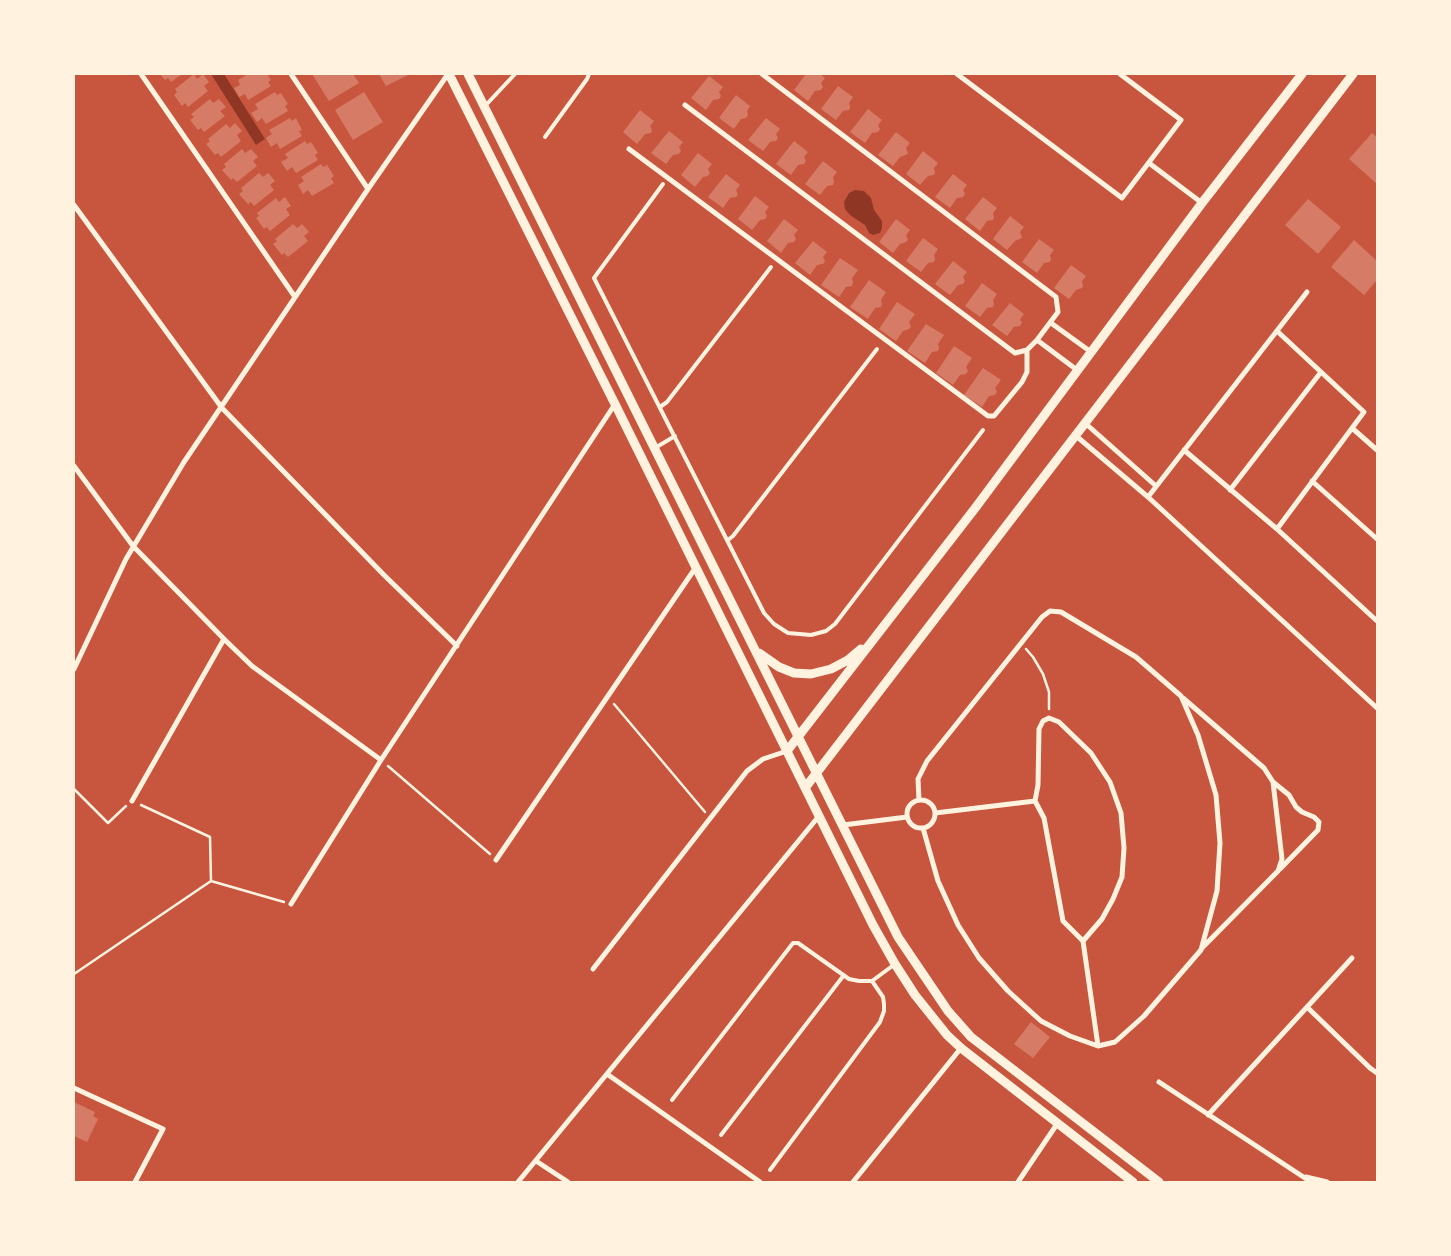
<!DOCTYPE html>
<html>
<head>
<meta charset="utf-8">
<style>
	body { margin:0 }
	#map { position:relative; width:1451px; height:1256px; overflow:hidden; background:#c8553d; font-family:Overpass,sans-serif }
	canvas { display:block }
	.frame { position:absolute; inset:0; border:75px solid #fff3e0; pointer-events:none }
</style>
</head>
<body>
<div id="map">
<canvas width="1451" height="1256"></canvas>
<div class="frame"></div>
</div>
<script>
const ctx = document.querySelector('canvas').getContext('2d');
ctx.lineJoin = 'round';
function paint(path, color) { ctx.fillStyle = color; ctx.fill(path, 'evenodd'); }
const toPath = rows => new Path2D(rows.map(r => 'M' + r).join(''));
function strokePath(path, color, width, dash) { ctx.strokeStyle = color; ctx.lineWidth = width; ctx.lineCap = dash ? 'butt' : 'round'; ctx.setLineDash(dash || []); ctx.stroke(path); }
paint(toPath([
	[211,74,224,74,265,139,256,145],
	[855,190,864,191,871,198,874,210,882,221,882,228,880,233,873,235,869,233,865,225,850,215,845,209,844,202,849,193]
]), '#8f3625');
paint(toPath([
	[160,74,182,74,171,82,168,78,165,80],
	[194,74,197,79,203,74,209,82,204,86,208,91,188,107,185,103,182,106,174,95,177,92,175,89],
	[248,74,267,74,271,80,268,82,271,86,248,100,245,94,239,97,234,88,240,85,238,80],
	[312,74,353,74,359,83,329,101],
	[379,74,410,74,386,86],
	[806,74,820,74,825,78,821,83,823,87,821,90,815,91,808,101,794,90],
	[709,76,723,87,719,92,721,96,719,99,713,100,706,110,691,98],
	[838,86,853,97,849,103,850,107,849,110,843,111,836,120,821,109],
	[275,92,277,95,281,93,288,104,285,106,288,111,266,124,262,118,257,122,251,113,258,109,255,104],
	[364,92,383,122,353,140,335,110],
	[736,95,750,106,747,111,748,115,746,118,741,119,734,129,719,118],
	[210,99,213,103,219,99,226,107,220,111,225,116,204,132,201,128,198,130,190,120,194,117,191,114],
	[868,109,882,120,878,125,880,129,878,132,872,133,865,143,850,132],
	[640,110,654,121,650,126,652,130,651,133,645,134,637,144,623,132],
	[290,118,292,121,296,118,302,130,299,131,302,136,280,149,277,143,271,147,266,138,272,134,269,130],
	[766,118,780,129,776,134,778,138,776,141,770,142,763,151,748,140],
	[235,123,242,131,237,135,241,141,221,157,218,153,215,155,206,144,210,141,208,139,226,124,230,128],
	[669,131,683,142,679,147,681,151,679,154,673,155,666,164,651,153],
	[896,132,910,143,906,148,908,153,906,155,900,157,893,166,878,155],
	[1372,133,1377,137,1377,184,1349,159],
	[305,141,307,144,311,142,318,153,315,155,318,160,296,173,292,167,287,171,281,162,288,158,285,154],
	[794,141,808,152,804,157,806,161,804,164,798,165,791,175,776,164],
	[242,149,245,153,251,149,258,157,253,161,257,166,237,182,233,178,231,180,222,170,226,167,224,164],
	[923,151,938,163,934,168,935,172,934,175,928,176,920,185,906,174],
	[698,153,712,164,708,169,710,173,708,176,703,177,695,187,681,175],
	[823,161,837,172,833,177,834,182,833,185,827,186,820,195,805,184],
	[321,164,323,167,327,165,334,176,331,178,334,183,312,196,308,190,303,194,298,185,304,181,301,177],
	[259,173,263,177,268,173,275,181,270,185,274,190,254,206,251,202,248,204,239,194,243,191,241,188],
	[726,174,740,185,736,190,738,195,736,197,730,198,723,208,708,197],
	[953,174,967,185,963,190,965,194,963,197,957,198,950,208,935,197],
	[755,196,769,207,765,212,767,216,765,219,760,220,752,230,738,219],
	[285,197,291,206,286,209,290,215,270,231,267,227,264,229,256,218,259,216,257,213,276,198,279,202],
	[983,197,997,208,993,213,994,217,993,220,987,221,980,231,965,219],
	[1308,199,1341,227,1318,254,1285,225],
	[1010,216,1024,227,1020,232,1022,237,1020,239,1015,241,1007,250,993,239],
	[784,219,798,230,794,235,796,239,794,242,788,243,781,253,767,241],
	[896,219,910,230,906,235,908,240,906,242,900,244,893,253,879,242],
	[293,224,297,228,302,224,309,232,304,236,308,241,288,257,284,253,282,255,273,244,277,241,275,239],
	[923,238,938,249,934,255,935,259,934,262,928,263,921,272,906,261],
	[1039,239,1054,250,1050,255,1051,259,1050,262,1044,263,1037,273,1022,262],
	[1354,240,1377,261,1377,280,1364,295,1331,267],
	[813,241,827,252,823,257,825,261,823,264,817,265,810,275,795,263],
	[840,258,858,270,852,278,853,283,852,286,846,287,839,297,821,285],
	[953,261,967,272,963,277,965,281,963,284,958,285,950,295,935,284],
	[1071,265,1086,276,1082,281,1083,286,1082,288,1076,290,1069,299,1054,288],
	[869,280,886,292,881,300,882,304,881,307,875,308,868,319,850,307],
	[982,283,997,294,993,300,994,304,993,307,987,308,980,317,965,306],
	[897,302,915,314,909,322,911,327,909,329,903,331,896,341,879,329],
	[1010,303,1024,314,1020,319,1022,323,1020,326,1014,327,1007,336,992,325],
	[926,324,944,335,938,344,939,348,938,351,932,352,925,363,907,351],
	[954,346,972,358,966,367,968,371,966,374,960,375,953,385,936,373],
	[983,368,1001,380,995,388,997,392,995,395,989,396,982,407,964,395],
	[1031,1022,1050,1037,1033,1058,1014,1044],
	[74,1102,95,1112,93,1116,98,1119,87,1142,74,1136]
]), '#d67c66');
strokePath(toPath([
	[1026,649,1033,657,1043,674,1049,692,1049,709],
	[614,704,705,812],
	[388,766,490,854],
	[74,789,108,823,126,806],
	[211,881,284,902],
	[74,974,211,881,210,837,141,805]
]), '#fff3e0', 2.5);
strokePath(toPath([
	[485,106,515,74],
	[545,137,587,79,589,74],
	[663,184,594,278,764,613,774,624,788,633,811,635,826,631,835,624,983,430],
	[660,407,667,402,771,267],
	[655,448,675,436],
	[728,540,733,536,877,349],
	[672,1100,793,943,798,943,849,979,859,981,872,981,895,964],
	[721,1135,844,975],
	[770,1170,880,1022,884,1011,884,1004,883,997,872,981]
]), '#fff3e0', 4);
strokePath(toPath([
	[141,74,295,297],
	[291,74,368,189],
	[957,74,1122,198,1181,120,1120,74],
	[685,105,1015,353,1027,350,1037,340,1058,312,1056,297,762,74],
	[629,149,988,416,994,416,1022,382,1027,372,1027,350],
	[1149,163,1202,203],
	[74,205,222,408,384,575,457,646],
	[1307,292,1148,497,1377,708],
	[1051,323,1091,352],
	[1037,340,1077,370],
	[1085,423,1156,486],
	[1352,428,1377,450],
	[1075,435,1148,497],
	[1184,450,1277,529,1377,621],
	[74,466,133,546,224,639,252,666,381,760],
	[1312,481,1377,539],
	[1230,490,1321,372],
	[1277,529,1364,412,1277,331],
	[74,669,126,559,184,462,368,189,448,74],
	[1183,698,1264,768,1273,782,1282,859,1278,871,1201,949],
	[1273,782,1289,795,1296,807,1302,812,1314,817,1319,822,1318,830,1280,869],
	'907 814a14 14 0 1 1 28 0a14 14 0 1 1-28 0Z',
	[919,800,918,779,927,761,1042,617,1050,611,1061,612,1136,657,1181,696,1198,735,1216,795,1220,843,1217,891,1201,950,1144,1016,1115,1042,1098,1046,1070,1036,1041,1021,1008,991,979,958,958,925,938,881,923,828],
	[132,801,224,639],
	[935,813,1035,801],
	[843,825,907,817],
	[496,860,696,567],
	[291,904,381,760,615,404],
	[1083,941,1102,919,1113,899,1122,877,1124,848,1121,813,1110,782,1091,753,1059,722,1049,718,1043,721,1039,729,1038,785,1035,801,1044,818,1063,921,1083,941,1098,1046],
	[593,969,747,771,763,759,787,751],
	[1307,1007,1370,1068,1377,1073],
	[607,1074,760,1182],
	[1159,1082,1311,1182],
	[74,1088,163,1129,135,1182],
	[1208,1115,1352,958],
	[536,1161,568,1182],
	[1306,1177,1327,1182],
	[518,1182,819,816],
	[853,1182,961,1048],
	[1018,1182,1057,1124]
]), '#fff3e0', 5);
strokePath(toPath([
	[449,74,615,404,873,925,895,964,915,995,947,1035,961,1048,1133,1182],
	[468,74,898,937,948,1011,971,1037,1159,1182],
	[759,653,779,667,794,673,811,674,831,669,848,660,861,649],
	[787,751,976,507,1202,203,1302,74],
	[805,788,1353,74]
]), '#fff3e0', 9);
</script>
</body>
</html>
